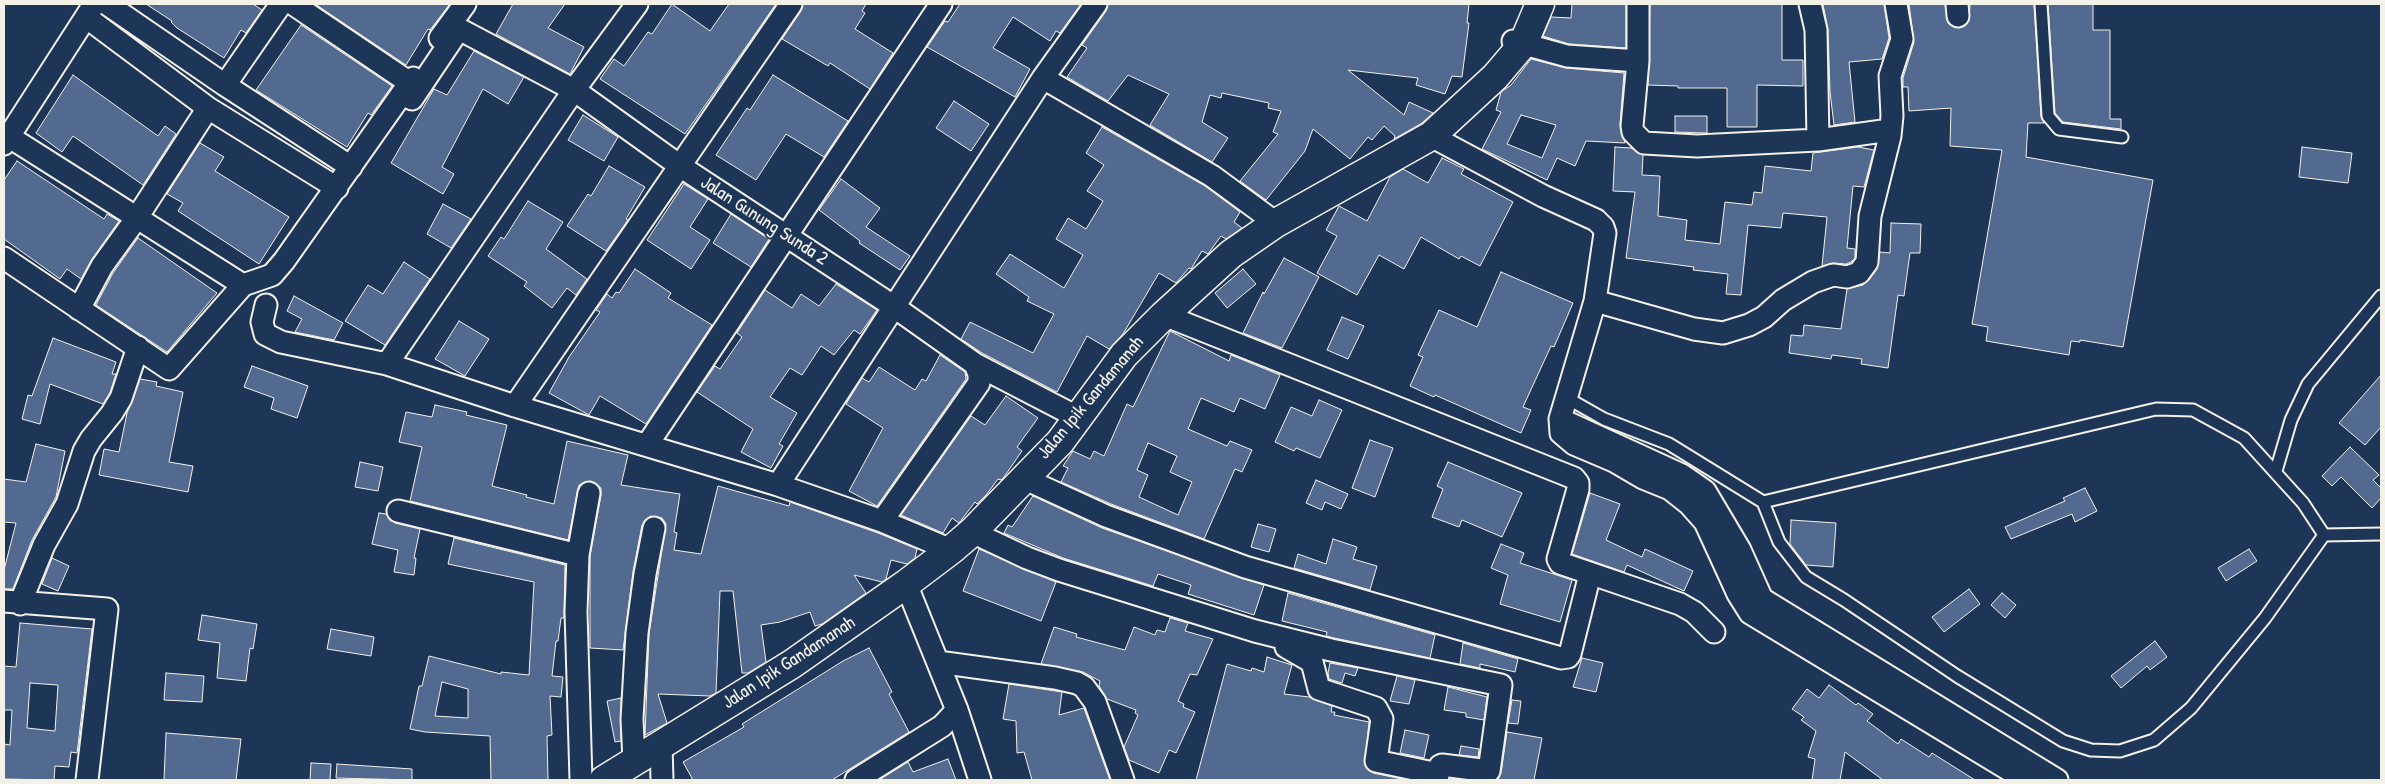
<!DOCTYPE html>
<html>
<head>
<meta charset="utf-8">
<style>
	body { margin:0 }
	#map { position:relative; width:2385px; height:784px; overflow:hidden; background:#1d3557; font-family:"Patrick Hand",sans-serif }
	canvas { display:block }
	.frame { position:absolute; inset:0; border:5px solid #f4f1e8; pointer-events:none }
</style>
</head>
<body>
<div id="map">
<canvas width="2385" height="784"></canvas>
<div class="frame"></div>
</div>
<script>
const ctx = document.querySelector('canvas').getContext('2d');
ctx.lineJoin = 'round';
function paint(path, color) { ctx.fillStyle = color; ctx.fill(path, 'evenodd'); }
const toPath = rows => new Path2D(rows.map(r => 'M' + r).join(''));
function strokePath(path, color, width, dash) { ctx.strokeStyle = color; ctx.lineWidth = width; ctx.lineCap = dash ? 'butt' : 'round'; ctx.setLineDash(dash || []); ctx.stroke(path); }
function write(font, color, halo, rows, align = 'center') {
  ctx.font = font + ' "Patrick Hand",sans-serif'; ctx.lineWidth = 4; ctx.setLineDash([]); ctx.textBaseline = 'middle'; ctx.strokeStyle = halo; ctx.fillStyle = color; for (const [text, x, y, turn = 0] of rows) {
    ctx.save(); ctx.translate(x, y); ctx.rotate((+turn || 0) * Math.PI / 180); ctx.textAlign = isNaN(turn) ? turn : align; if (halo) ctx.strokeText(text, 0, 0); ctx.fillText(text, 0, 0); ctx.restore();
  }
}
const building = toPath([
	[146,4,253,4,262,10,246,33,241,30,224,58,177,28,171,22,172,21,146,4],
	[315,4,450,4,430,30,428,29,406,65,315,4],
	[513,4,565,4,548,28,584,47,570,74,496,34,513,4],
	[672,4,710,31,729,4,776,4,685,134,600,79,614,59,624,66,648,32,652,34,672,4],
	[803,4,866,4,862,11,865,13,855,29,893,53,870,89,830,63,828,66,782,39,801,11,803,4],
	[960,4,1081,4,1060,33,1056,31,1050,41,1013,17,993,48,1030,69,1015,97,927,47,945,21,948,22,960,4],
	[1108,4,1469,4,1467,23,1469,23,1462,77,1452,76,1445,94,1416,85,1418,78,1348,70,1404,115,1409,102,1433,113,1422,123,1394,139,1395,136,1384,126,1372,140,1368,137,1350,159,1313,129,1305,151,1266,200,1240,181,1278,134,1273,132,1281,111,1268,108,1269,103,1222,93,1221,98,1210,95,1202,122,1228,138,1212,162,1150,125,1169,94,1128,75,1108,101,1067,77,1087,48,1082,45,1106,11,1108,4],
	[1572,4,1626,4,1626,48,1569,44,1543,36,1551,17,1571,18,1572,4],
	[1650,4,1782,4,1782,60,1803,60,1803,86,1757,85,1757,127,1727,127,1727,88,1678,88,1678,86,1648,85,1650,4],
	[1823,4,1884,4,1889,38,1882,59,1849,62,1855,122,1834,125,1830,92,1828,30,1823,4],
	[1909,4,1945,4,1948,23,1959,28,1965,26,1969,21,1970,4,2034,4,2041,116,2044,123,2028,123,2026,157,2153,180,2123,347,2080,340,2080,342,2071,341,2069,355,1986,341,1988,327,1972,324,2002,150,1950,146,1951,108,1909,111,1908,87,1903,87,1903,78,1914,42,1909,4],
	[2048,4,2093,4,2093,30,2110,30,2110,119,2121,119,2121,129,2063,122,2055,113,2048,4],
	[301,25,392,86,371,115,368,113,347,147,256,90,301,25],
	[474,51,524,77,508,104,483,89,442,167,454,174,443,194,391,163,434,89,447,95,474,51],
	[1531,59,1566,68,1624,73,1620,125,1625,143,1586,141,1575,166,1557,158,1547,180,1482,149,1501,112,1496,110,1501,92,1511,85,1531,59],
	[1521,115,1556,125,1542,158,1507,144,1521,115],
	[73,75,158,136,165,126,176,134,143,185,73,136,62,152,36,133,73,75],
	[773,75,848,121,824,157,786,134,756,180,716,155,747,108,750,110,773,75],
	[954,101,989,124,971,151,936,128,954,101],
	[583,115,618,137,604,161,568,140,583,115],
	[1675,116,1707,116,1707,133,1675,132,1675,116],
	[1102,127,1205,186,1240,212,1234,222,1242,228,1226,239,1221,236,1208,254,1202,251,1191,269,1189,268,1176,283,1159,273,1123,334,1109,349,1087,336,1057,392,982,353,961,339,970,322,1033,353,1054,314,1027,301,1029,297,996,274,1010,254,1064,288,1083,255,1056,239,1068,218,1086,229,1103,201,1087,191,1104,165,1086,153,1102,127],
	[200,143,224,157,215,171,289,217,259,264,178,211,183,203,167,194,200,143],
	[1615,147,1631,148,1643,155,1642,175,1660,176,1658,216,1687,220,1685,240,1720,244,1725,202,1752,205,1754,192,1762,193,1765,166,1811,171,1813,153,1858,147,1874,150,1864,187,1853,186,1847,248,1855,249,1855,258,1851,262,1846,264,1834,263,1822,266,1827,217,1783,213,1781,228,1748,225,1741,295,1726,294,1728,274,1693,270,1694,267,1626,258,1635,192,1613,191,1615,147],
	[2302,147,2352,153,2348,183,2299,177,2302,147],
	[1442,158,1464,169,1461,174,1513,202,1480,266,1461,256,1459,259,1421,237,1404,269,1379,255,1357,295,1317,273,1337,236,1326,230,1339,206,1367,221,1390,177,1403,169,1428,183,1442,158],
	[17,161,104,219,107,214,119,221,92,259,81,279,67,269,60,279,4,239,4,180,17,161],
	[609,166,645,187,626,219,628,220,606,251,567,226,588,194,591,196,609,166],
	[841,179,880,208,866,227,910,256,900,270,859,243,860,241,819,210,841,179],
	[684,184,708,199,690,227,710,240,691,269,647,240,684,184],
	[528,201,563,222,546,249,587,279,576,295,567,288,552,308,524,286,527,282,488,256,501,237,504,239,528,201],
	[443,204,471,219,451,248,427,234,443,204],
	[731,214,769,239,751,267,713,243,731,214],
	[1891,223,1921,224,1920,253,1910,253,1904,296,1898,295,1888,368,1861,364,1862,359,1832,355,1831,359,1789,353,1791,335,1803,336,1804,325,1841,329,1847,289,1863,285,1869,280,1877,269,1880,252,1890,253,1891,223],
	[138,238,217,293,167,352,96,305,113,273,138,238],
	[1284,258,1319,277,1282,348,1243,333,1263,292,1264,294,1284,258],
	[404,262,430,279,385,345,345,321,368,285,383,294,404,262],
	[635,269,671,293,668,298,712,325,646,424,600,396,589,415,549,393,569,357,600,312,596,310,607,294,612,298,616,292,619,293,635,269],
	[1243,269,1256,284,1227,308,1215,293,1243,269],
	[1501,272,1573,303,1554,347,1551,346,1523,407,1531,410,1521,433,1435,395,1434,397,1410,386,1423,357,1418,355,1439,310,1477,327,1501,272],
	[836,284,877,310,860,334,854,330,834,355,821,346,802,375,790,368,770,397,797,413,779,444,783,446,771,468,741,452,753,429,697,392,715,366,720,369,742,337,737,333,765,290,792,308,801,294,819,306,836,284],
	[294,296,343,323,334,340,295,332,302,319,287,311,294,296],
	[1342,317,1364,326,1348,359,1327,350,1342,317],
	[459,321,489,339,465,376,435,359,459,321],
	[1170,331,1229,361,1231,355,1280,375,1265,409,1240,398,1234,412,1201,398,1188,429,1227,446,1230,441,1252,450,1242,472,1235,469,1204,539,1111,504,1061,482,1068,468,1063,466,1073,451,1090,459,1094,451,1104,456,1127,404,1133,407,1170,331],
	[1148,443,1177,456,1170,472,1192,482,1178,515,1139,497,1148,475,1137,470,1148,443],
	[53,338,116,362,112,374,116,374,110,393,103,404,50,384,40,424,22,419,28,395,32,396,53,338],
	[940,355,965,372,966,379,877,506,875,505,849,491,883,428,846,404,862,378,869,382,879,367,915,390,922,379,926,381,940,355],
	[252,366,308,386,297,418,271,409,274,398,244,387,252,366],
	[2381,375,2381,427,2365,445,2339,423,2381,375],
	[140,379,157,382,156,386,183,392,169,462,193,466,188,492,99,475,104,449,119,452,127,413,140,379],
	[1006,396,1038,418,1017,447,1022,451,1004,477,1001,480,998,479,987,494,977,504,975,502,959,523,952,518,943,533,901,515,971,416,985,425,1006,396],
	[1319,400,1342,410,1320,458,1296,448,1294,451,1275,442,1291,407,1312,416,1319,400],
	[435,405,467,412,466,415,507,425,492,486,527,495,526,497,554,504,567,441,628,455,621,485,680,494,674,532,677,533,674,550,701,554,718,486,789,506,790,502,878,533,917,549,915,558,907,564,891,560,886,579,882,582,854,575,866,593,822,624,815,626,810,612,780,622,761,625,766,662,748,673,742,673,733,591,720,591,716,693,710,696,658,694,667,723,645,735,649,634,666,524,662,518,650,516,642,525,633,572,623,650,590,648,590,556,601,495,601,488,591,481,579,485,568,540,410,501,422,447,399,442,406,412,432,417,435,405],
	[1370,440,1393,448,1375,497,1352,488,1370,440],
	[36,444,65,451,56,497,32,540,13,589,4,589,4,570,16,523,4,522,4,479,26,482,36,444],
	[2350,447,2379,475,2373,480,2381,488,2381,498,2372,508,2341,477,2332,486,2322,476,2350,447],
	[360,462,383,467,378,491,355,487,360,462],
	[1448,462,1522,493,1502,537,1462,520,1459,527,1432,517,1443,489,1437,486,1448,462],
	[1316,480,1348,494,1341,509,1325,502,1322,510,1306,503,1316,480],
	[2085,488,2097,511,2075,522,2072,514,2011,539,2005,527,2065,501,2063,498,2085,488],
	[1590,493,1620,504,1606,540,1642,557,1645,549,1693,571,1684,591,1627,565,1624,572,1572,554,1590,493],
	[1033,496,1102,528,1264,585,1254,615,1188,594,1191,585,1158,574,1153,586,1063,558,1004,533,1008,525,1012,527,1033,496],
	[379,513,386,514,395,523,420,529,414,558,416,558,414,575,394,572,398,550,372,544,379,513],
	[1791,520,1836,523,1833,567,1806,565,1790,544,1791,520],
	[1258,524,1276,529,1269,552,1251,547,1258,524],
	[454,538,565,565,564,618,561,618,558,641,556,641,552,676,563,677,561,697,550,696,552,735,547,736,548,780,491,780,490,736,425,732,410,729,419,686,422,686,429,656,501,674,501,672,529,675,534,582,448,564,454,538],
	[442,682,468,689,468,718,435,716,442,682],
	[1333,539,1357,547,1353,559,1377,566,1370,590,1294,568,1298,554,1326,564,1333,539],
	[1501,544,1524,553,1520,563,1572,580,1560,622,1500,604,1508,575,1491,568,1501,544],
	[979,549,1056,582,1041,621,963,591,979,549],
	[2249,549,2257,561,2226,581,2218,568,2249,549],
	[52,558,69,566,58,591,42,584,52,558],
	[1969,589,1980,604,1944,632,1932,617,1969,589],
	[1288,593,1435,635,1430,658,1334,638,1326,636,1327,632,1282,621,1288,593],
	[2002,593,2016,605,2005,618,1991,605,2002,593],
	[202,615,257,624,253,649,250,648,246,681,217,678,220,643,198,640,202,615],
	[1170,618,1188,623,1185,631,1213,639,1197,675,1190,674,1178,701,1184,704,1183,707,1195,712,1176,753,1169,750,1159,773,1129,760,1124,747,1138,715,1135,713,1136,710,1107,699,1099,686,1100,681,1083,672,1041,664,1054,627,1077,634,1076,637,1125,650,1134,627,1155,635,1157,630,1165,632,1170,618],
	[20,623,92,629,77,753,71,752,69,767,55,766,54,780,4,779,4,744,10,745,12,710,4,710,4,666,16,667,20,623],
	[30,683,58,685,55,731,27,728,30,683],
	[331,629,374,637,371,656,327,649,331,629],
	[2155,641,2167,657,2150,670,2147,666,2121,688,2111,676,2155,641],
	[1463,643,1518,659,1515,672,1480,664,1480,668,1460,664,1463,643],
	[869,648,892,692,889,694,909,732,832,780,693,780,683,762,744,727,742,724,843,661,869,648],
	[1267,657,1292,665,1284,694,1309,697,1332,706,1331,712,1335,712,1334,715,1369,722,1365,766,1373,773,1407,780,1196,780,1227,664,1251,671,1252,668,1264,672,1267,657],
	[1582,658,1603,663,1596,692,1573,687,1582,658],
	[1330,663,1358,668,1355,676,1345,673,1342,683,1329,679,1328,673,1330,663],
	[166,673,204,676,202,702,164,700,166,673],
	[1397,676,1415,680,1409,704,1390,701,1397,676],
	[1009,684,1062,692,1059,715,1084,708,1110,780,1032,780,1024,752,1017,753,1016,721,1003,719,1009,684],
	[1829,685,1856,705,1858,703,1873,714,1867,721,1898,744,1901,739,1929,757,1932,753,1975,780,1883,780,1845,752,1840,780,1812,780,1815,759,1808,757,1816,731,1801,720,1804,717,1792,709,1807,689,1819,698,1829,685],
	[1448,687,1487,697,1484,720,1466,717,1466,713,1444,710,1448,687],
	[621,698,621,741,615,742,607,701,621,698],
	[1512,700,1521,701,1518,724,1508,723,1512,700],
	[1405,730,1429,735,1424,758,1400,753,1405,730],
	[1507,732,1542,738,1534,780,1497,780,1501,773,1507,732],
	[166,733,241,739,236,780,164,780,166,733],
	[1461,746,1479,749,1478,757,1459,755,1461,746],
	[948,759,956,780,879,780,908,762,913,772,948,759],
	[311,763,331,764,330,780,310,780,311,763],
	[337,764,412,769,412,780,336,778,337,764]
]);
paint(building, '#526a90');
strokePath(building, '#f4f1e8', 1);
const lane = toPath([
	[2041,4,2048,116,2059,129,2122,137],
	[1567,398,1604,419,1669,444,1763,502],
	[2156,409,2193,410,2244,438,2303,503,2324,535,2265,618,2191,708,2154,740,2120,751,2091,750,2063,741,1957,676,1844,600,1806,577,1779,542,1763,502,2156,409],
	[2276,471,2291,420,2308,384,2381,296],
	[2324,535,2381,534]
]);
const street = toPath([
	[107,4,225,85,351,167],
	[293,4,410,83],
	[1638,4,1638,61,1632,126,1633,132,1644,143,1697,146,1818,140,1890,130],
	[1810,4,1816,30,1818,140],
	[1957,4,1958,16],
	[86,17,208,108,337,188],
	[440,38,465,4],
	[1513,41,1567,56,1638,61],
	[1043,78,1212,176,1276,223],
	[225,85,281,4],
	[412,99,459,29,574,90,680,166,893,306,975,364,1077,417],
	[8,136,243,285],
	[1431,136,1543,196,1596,220,1603,227,1605,233,1595,301,1560,419,1561,433,1574,444,1614,461,1643,478,1670,489,1689,504,1705,522,1738,594,1750,613,2026,780],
	[4,144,93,6],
	[4,258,169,369,243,285,272,275,284,261,413,78],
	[1595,301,1694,329,1723,333,1749,325,1764,317,1783,300,1813,282,1833,275,1847,277,1859,273,1867,262,1870,216,1890,136,1892,116,1890,76,1902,39,1896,4],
	[266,305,262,322,265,334,281,342,387,364,515,406,778,485,882,521,951,550],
	[79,309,102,266,136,219,208,108],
	[1164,315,1574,478,1578,483,1578,489,1558,559,1560,563,1680,604,1694,612,1714,632],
	[387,364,574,90,637,4],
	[515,406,791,4],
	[1560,419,1682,475,1705,491,1740,550,1762,599,2057,780],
	[647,445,941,4],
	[1023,478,1106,516,1245,567,1561,658,1568,657,1570,654,1590,574],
	[778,485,1043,78,1096,4],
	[398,511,578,555],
	[882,521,979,383,979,374,975,364],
	[972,532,1027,558,1059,570,1255,631,1331,650,1501,685,1489,771,1442,765,1440,766,1437,780],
	[906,584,957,710,980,780],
	[4,601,107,609,87,780],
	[20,604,44,545,67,504,84,451,91,439,112,413,121,398,138,347],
	[1286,647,1312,662,1319,689,1376,708,1382,719,1376,761,1438,774],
	[938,662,1055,678,1077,683,1084,687,1095,702,1123,780],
	[661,744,662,780],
	[634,761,632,719,637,633,645,574,654,528],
	[581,780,576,612,578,555,589,493],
	[856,780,942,726,957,710]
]);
const secondary = toPath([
	[604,780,792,664,906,584,951,550,972,532,1060,442,1124,355,1164,315,1231,254,1276,223,1431,136,1495,77,1523,44,1540,4]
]);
strokePath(lane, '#f4f1e8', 15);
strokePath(street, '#f4f1e8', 25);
strokePath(secondary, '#f4f1e8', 31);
strokePath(lane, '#1d3557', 11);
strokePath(street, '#1d3557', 21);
strokePath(secondary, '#1d3557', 28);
write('19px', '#f4f1e8', '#1d3557', [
	["Jalan Gunung Sunda 2",764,221,33],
	["Jalan Ipik Gandamanah",1091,398,-50],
	["Jalan Ipik Gandamanah",789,663,-33]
]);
</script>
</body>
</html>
